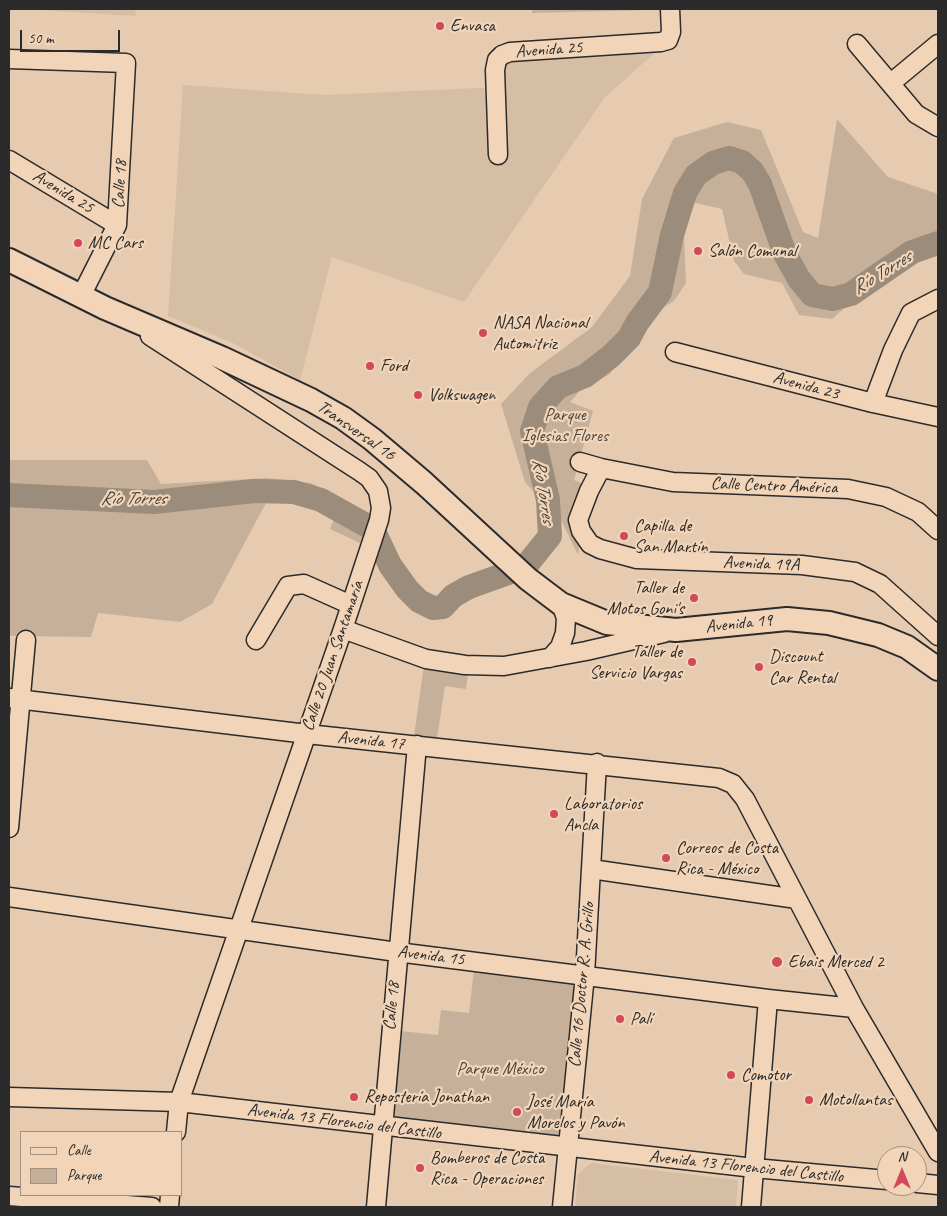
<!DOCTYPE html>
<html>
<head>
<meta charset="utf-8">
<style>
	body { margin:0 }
	#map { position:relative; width:947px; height:1216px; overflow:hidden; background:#e6cbb0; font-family:Caveat,sans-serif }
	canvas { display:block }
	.frame { position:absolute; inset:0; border:10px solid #2b2b2b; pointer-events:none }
	.legend { position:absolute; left:20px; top:1131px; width:162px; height:65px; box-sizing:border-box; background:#f2d5b8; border:1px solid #a29180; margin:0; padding:6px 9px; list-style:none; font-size:15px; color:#2b2b2b }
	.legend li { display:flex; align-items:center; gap:10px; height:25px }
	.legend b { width:25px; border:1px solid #a29180 }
	.north { position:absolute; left:877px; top:1146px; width:50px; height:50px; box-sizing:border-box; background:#f2d5b8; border:1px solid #a29180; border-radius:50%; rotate:0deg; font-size:14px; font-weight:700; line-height:20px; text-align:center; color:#2b2b2b }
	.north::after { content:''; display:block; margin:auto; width:18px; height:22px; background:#d1495b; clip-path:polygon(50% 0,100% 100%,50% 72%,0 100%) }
	.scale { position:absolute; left:20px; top:30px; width:100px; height:22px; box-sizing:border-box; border:2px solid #2b2b2b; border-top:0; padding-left:6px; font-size:15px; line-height:18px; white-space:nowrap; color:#2b2b2b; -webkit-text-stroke:4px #f2d5b8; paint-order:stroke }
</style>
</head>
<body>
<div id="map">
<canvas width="947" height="1216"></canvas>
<div class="frame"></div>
<ul class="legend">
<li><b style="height:6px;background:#f2d5b8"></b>Calle</li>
<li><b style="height:14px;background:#c7b099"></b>Parque</li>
</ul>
<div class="north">N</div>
<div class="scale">50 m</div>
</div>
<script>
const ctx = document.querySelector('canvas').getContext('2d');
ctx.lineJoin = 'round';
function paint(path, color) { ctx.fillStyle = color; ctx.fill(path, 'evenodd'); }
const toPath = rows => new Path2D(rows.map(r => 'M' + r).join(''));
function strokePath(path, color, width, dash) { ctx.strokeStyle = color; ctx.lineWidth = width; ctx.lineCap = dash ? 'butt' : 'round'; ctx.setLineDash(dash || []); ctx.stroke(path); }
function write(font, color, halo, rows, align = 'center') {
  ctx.font = font + ' Caveat,sans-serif'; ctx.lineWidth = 4.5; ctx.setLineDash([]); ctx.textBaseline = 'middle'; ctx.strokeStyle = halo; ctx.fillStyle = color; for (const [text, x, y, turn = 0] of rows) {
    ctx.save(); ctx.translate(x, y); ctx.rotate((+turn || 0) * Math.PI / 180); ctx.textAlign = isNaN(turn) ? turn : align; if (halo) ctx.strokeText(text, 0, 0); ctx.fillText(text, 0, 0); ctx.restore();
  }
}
paint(toPath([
	[39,9,135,9,136,16,39,10],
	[666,43,605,97,464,302,332,257,300,380,233,343,168,316,183,85,324,95,499,87,506,50],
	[591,1163,738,1180,736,1207,575,1207,578,1174]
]), '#d6bea5');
paint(toPath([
	[532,9,653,9,653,10,532,13],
	[837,119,888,177,938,194,938,244,916,246,832,319,799,315,782,283,744,274,734,261,722,209,691,202,684,235,686,283,674,301,642,321,610,374,580,391,570,402,593,411,574,480,599,491,582,527,578,555,563,524,525,482,501,404,529,374,592,327,630,276,642,199,674,138,727,122,761,130,803,232,818,238],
	[9,460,147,460,161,484,267,478,311,483,377,517,360,543,330,529,335,517,299,502,266,503,212,604,180,622,98,613,91,637,14,636,9,635],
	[424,665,468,673,466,689,445,686,437,738,414,736],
	[474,969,574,982,558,1142,389,1121,401,1031,438,1035,441,1010,469,1013]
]), '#c7b099');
strokePath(toPath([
	[9,495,154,502,254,491,294,492,321,500,373,529,390,565,407,589,419,601,433,608,443,607,453,596,469,587,525,567,550,536,548,500,532,431,540,407,558,387,585,376,611,356,629,338,637,323,660,292,672,235,685,193,696,175,713,163,729,158,742,162,752,171,760,184,785,254,799,279,812,295,833,299,851,294,912,252,938,243]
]), '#9b8c7b', 24);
const minor = toPath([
	[857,44,916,114,938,127],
	[9,59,126,63,117,225,81,296],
	[891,83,938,44],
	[498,155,495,70,497,60,502,55,510,52,661,42,668,40,671,32,670,9],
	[9,160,117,225],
	[150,336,359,471,369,478,378,491,381,508,379,520,343,629,179,1102,176,1132],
	[675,352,873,403,938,417],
	[873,403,893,350,911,313,938,299],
	[580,462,601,468,673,482,848,489,886,497,918,512,938,530],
	[601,468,589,491,578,520,581,531,590,544,600,549,637,559,802,565,855,572,880,584,938,636],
	[343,629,426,659,465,665,504,666,586,651,664,633],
	[256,640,288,586,304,584,351,605],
	[550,658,560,647,565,633,566,618,561,604],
	[9,698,307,734,719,778,733,784,745,799,854,1008,938,1152],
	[9,828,26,640],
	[591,869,797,899],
	[9,897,397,952,768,999,854,1008],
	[9,1097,179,1102,754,1168,887,1180],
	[917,1183,938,1185],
	[9,1196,152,1207],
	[169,1207,170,1195],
	[376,1207,417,745],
	[562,1207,585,975,597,763],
	[751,1207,768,999]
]);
const major = toPath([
	[9,260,105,308,222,358,311,400,343,418,372,439,424,483,528,579,561,604,607,623,676,630,787,619,829,623,878,635,907,647,938,669]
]);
strokePath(minor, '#2b2b2b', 21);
strokePath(major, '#2b2b2b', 26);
strokePath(minor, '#f2d5b8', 18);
strokePath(major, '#f2d5b8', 22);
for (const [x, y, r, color] of [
	[440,26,5,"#d1495b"],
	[78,243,5,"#d1495b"],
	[698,251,5,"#d1495b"],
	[483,333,5,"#d1495b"],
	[370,366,5,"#d1495b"],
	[418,395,5,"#d1495b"],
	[624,536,5,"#d1495b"],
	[694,598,5,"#d1495b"],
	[692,662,5,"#d1495b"],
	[759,667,5,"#d1495b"],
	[554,814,5,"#d1495b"],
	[666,858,5,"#d1495b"],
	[777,962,6,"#d1495b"],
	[620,1019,5,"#d1495b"],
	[731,1075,5,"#d1495b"],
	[354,1097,5,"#d1495b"],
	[809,1100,5,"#d1495b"],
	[517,1112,5,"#d1495b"],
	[420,1168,5,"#d1495b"]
]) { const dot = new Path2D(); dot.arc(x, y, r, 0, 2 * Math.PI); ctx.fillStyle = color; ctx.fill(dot); strokePath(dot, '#f2d5b8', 2); }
write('18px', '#2b2b2b', '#f2d5b8', [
	["Envasa",450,26],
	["MC Cars",88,243],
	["Salón Comunal",708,251],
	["NASA Nacional",493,323],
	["Automitriz",493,344],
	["Ford",380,366],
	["Volkswagen",428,395],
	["Capilla de",634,526],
	["San Martín",634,547],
	["Taller de",684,588,"right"],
	["Motos Goni's",684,609,"right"],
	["Taller de",682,652,"right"],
	["Servicio Vargas",682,673,"right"],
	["Discount",769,657],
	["Car Rental",769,678],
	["Laboratorios",564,804],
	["Ancla",564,825],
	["Correos de Costa",676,848],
	["Rica - México",676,869],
	["Ebais Merced 2",788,962],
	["Palí",630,1019],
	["Comotor",741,1075],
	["Repostería Jonathan",364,1097],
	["Motollantas",819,1100],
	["José María",527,1102],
	["Morelos y Pavón",527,1123],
	["Bomberos de Costa",430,1158],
	["Rica - Operaciones",430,1179]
], 'left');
write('18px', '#2b2b2b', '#f2d5b8', [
	["Avenida 25",549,50,-4],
	["Calle 18",120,184,-87],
	["Avenida 25",63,192,31],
	["Avenida 23",806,386,15],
	["Transversal 16",356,431,35],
	["Calle Centro América",774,486,2],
	["Avenida 19A",761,564,2],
	["Avenida 19",739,624,-6],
	["Calle 20 Juan Santamaría",333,656,-71],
	["Avenida 17",371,741,6],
	["Avenida 15",431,956,7],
	["Calle 16 Doctor R. A. Grillo",582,985,-85],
	["Calle 18",392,1006,-85],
	["Avenida 13 Florencio del Castillo",344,1122,7],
	["Avenida 13 Florencio del Castillo",746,1167,6]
]);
write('18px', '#4a4641', '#f2d5b8', [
	["Parque",565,415],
	["Iglesias Flores",565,436],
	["Parque México",500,1069]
]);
write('italic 19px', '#47433f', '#f2d5b8', [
	["Río Torres",882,273,-32],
	["Río Torres",543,491,81],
	["Río Torres",133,499]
]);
</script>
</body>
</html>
